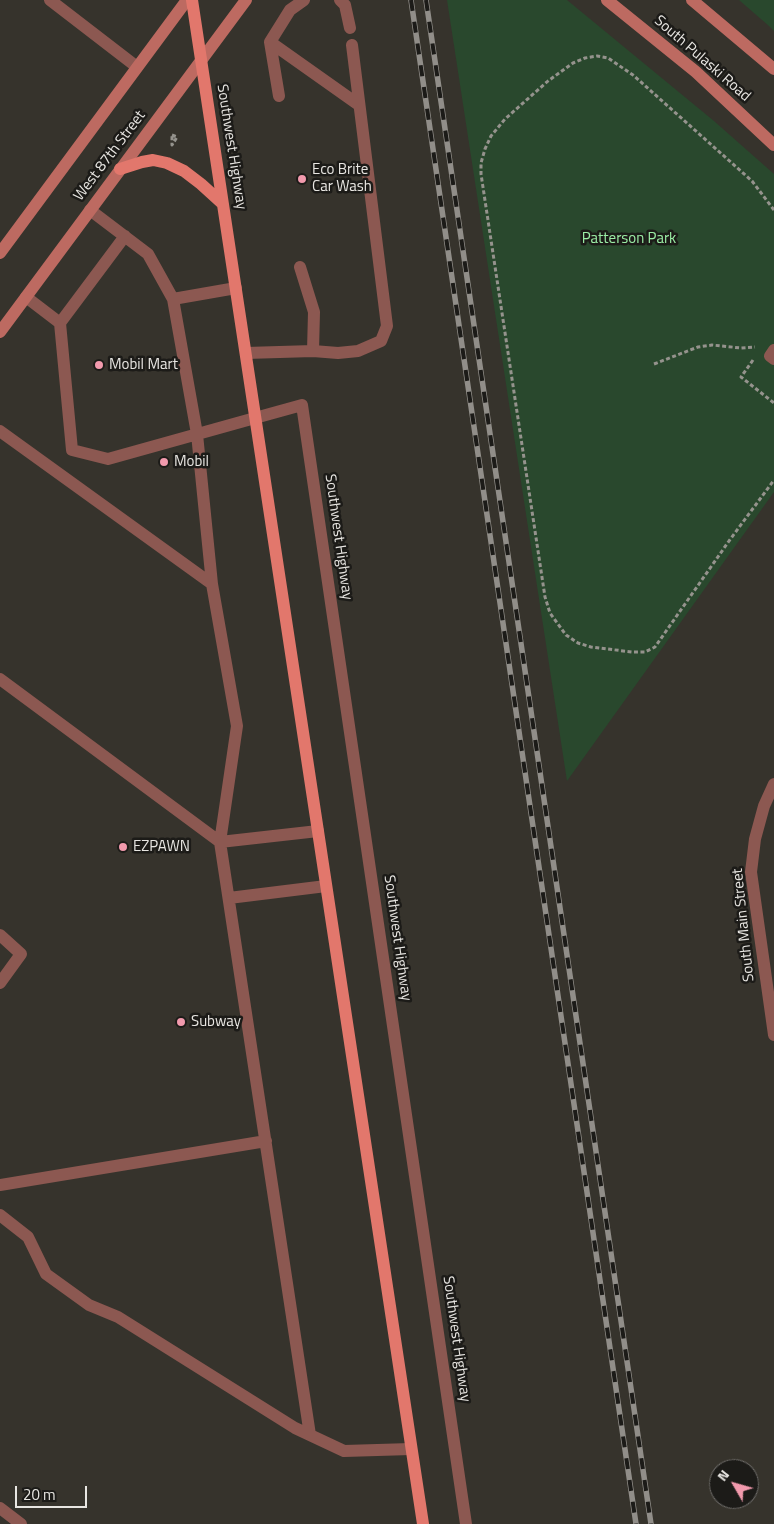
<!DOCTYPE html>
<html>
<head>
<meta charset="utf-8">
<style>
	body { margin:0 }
	#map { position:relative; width:774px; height:1524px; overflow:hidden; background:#36332c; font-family:"Titillium Web",sans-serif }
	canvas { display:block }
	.north { position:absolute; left:709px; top:1459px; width:50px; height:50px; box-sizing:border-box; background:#1c1b18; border:1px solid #6e6c69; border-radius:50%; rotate:308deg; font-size:14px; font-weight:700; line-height:20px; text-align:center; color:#e8e6e2 }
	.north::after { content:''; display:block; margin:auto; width:18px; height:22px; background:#f29aad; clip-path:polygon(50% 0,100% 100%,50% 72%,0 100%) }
	.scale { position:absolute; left:15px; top:1486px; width:72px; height:22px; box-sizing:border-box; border:2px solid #e8e6e2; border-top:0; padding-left:6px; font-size:15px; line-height:18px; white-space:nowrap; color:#e8e6e2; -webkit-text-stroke:4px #1c1b18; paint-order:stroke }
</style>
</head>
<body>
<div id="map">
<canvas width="774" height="1524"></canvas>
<div class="north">N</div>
<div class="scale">20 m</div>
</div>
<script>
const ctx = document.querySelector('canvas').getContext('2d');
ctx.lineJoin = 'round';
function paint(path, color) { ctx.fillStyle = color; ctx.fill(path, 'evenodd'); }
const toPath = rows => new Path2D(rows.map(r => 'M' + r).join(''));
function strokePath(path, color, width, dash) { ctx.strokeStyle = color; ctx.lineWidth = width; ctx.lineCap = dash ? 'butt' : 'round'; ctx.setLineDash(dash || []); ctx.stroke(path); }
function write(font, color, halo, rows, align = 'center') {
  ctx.font = font + ' "Titillium Web",sans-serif'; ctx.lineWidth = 5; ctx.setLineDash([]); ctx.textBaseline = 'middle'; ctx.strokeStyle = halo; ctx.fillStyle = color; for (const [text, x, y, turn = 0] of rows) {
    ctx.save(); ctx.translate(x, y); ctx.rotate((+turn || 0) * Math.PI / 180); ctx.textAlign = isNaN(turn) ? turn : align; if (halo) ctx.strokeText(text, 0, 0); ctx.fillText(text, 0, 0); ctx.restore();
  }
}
paint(toPath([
	[447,0,567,0,714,121,774,174,774,492,567,781],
	[739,0,774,0,774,31,769,26]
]), '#29482d');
strokePath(toPath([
	[172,135,177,137,172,145,172,135],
	[774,210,752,181,633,75,608,58,597,56,585,58,573,63,548,81,505,119,491,136,485,149,481,163,481,174,545,597,550,613,566,635,578,643,591,647,632,652,645,652,655,647,729,541,774,480],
	[753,360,741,377,774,403],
	[654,364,698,347,712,345,741,348,755,347]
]), '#95938d', 3, [4, 2.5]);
strokePath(toPath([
	[340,0,345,5,350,28],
	[270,42,359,105],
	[279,96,270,42,290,10,304,0],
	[90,210,148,254,173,299],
	[300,267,314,312,313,351],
	[26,297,60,323,72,450,108,459,255,418],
	[60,323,125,236],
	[774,350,770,356,774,359],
	[246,353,313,351,338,353,358,351,381,341,387,326,352,45],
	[0,431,212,584,237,726,220,842,318,831],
	[212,584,197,434,173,299,236,288],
	[0,679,220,842,310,1435],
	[229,898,326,886],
	[0,935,21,954,0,983],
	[0,1185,266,1141],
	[0,1215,28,1237,46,1274,89,1305,118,1317,295,1428,344,1451,411,1449]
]), '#8c5851', 12);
strokePath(toPath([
	[50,0,137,67],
	[255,418,302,405,466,1524],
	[774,784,764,806,755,839,751,872,774,1035],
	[0,1508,21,1524]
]), '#8c5851', 12);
strokePath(toPath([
	[607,0,696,72,774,145],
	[692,0,774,69],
	[0,253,187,0],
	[0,332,246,0]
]), '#bd6a61', 12);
strokePath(toPath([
	[192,0,423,1524],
	[120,169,142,162,153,160,167,163,184,171,201,184,223,204]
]), '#e2776c', 12);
const rail = toPath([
	[411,0,636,1524],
	[426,0,651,1524]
]);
strokePath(rail, '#918e89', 5.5);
strokePath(rail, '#1c1b18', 4, [11]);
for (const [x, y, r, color] of [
	[302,179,5,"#f29aad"],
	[99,365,5,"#f29aad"],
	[164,462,5,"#f29aad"],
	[123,847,5,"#f29aad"],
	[181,1022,5,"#f29aad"]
]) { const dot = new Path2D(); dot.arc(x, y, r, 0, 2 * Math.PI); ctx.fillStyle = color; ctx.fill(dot); strokePath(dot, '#1c1b18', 2); }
write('15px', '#e8e6e2', '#1c1b18', [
	["South Pulaski Road",702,59,41],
	["Southwest Highway",231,147,81],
	["West 87th Street",110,156,-53],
	["Southwest Highway",338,537,82],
	["South Main Street",744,925,-96],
	["Southwest Highway",397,938,82],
	["Southwest Highway",456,1339,82]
]);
write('15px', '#e8e6e2', '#1c1b18', [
	["Eco Brite",312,170],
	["Car Wash",312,187],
	["Mobil Mart",109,365],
	["Mobil",174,462],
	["EZPAWN",133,847],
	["Subway",191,1022]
], 'left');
write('15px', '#9beda5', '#1c1b18', [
	["Patterson Park",629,239]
]);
</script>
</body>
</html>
